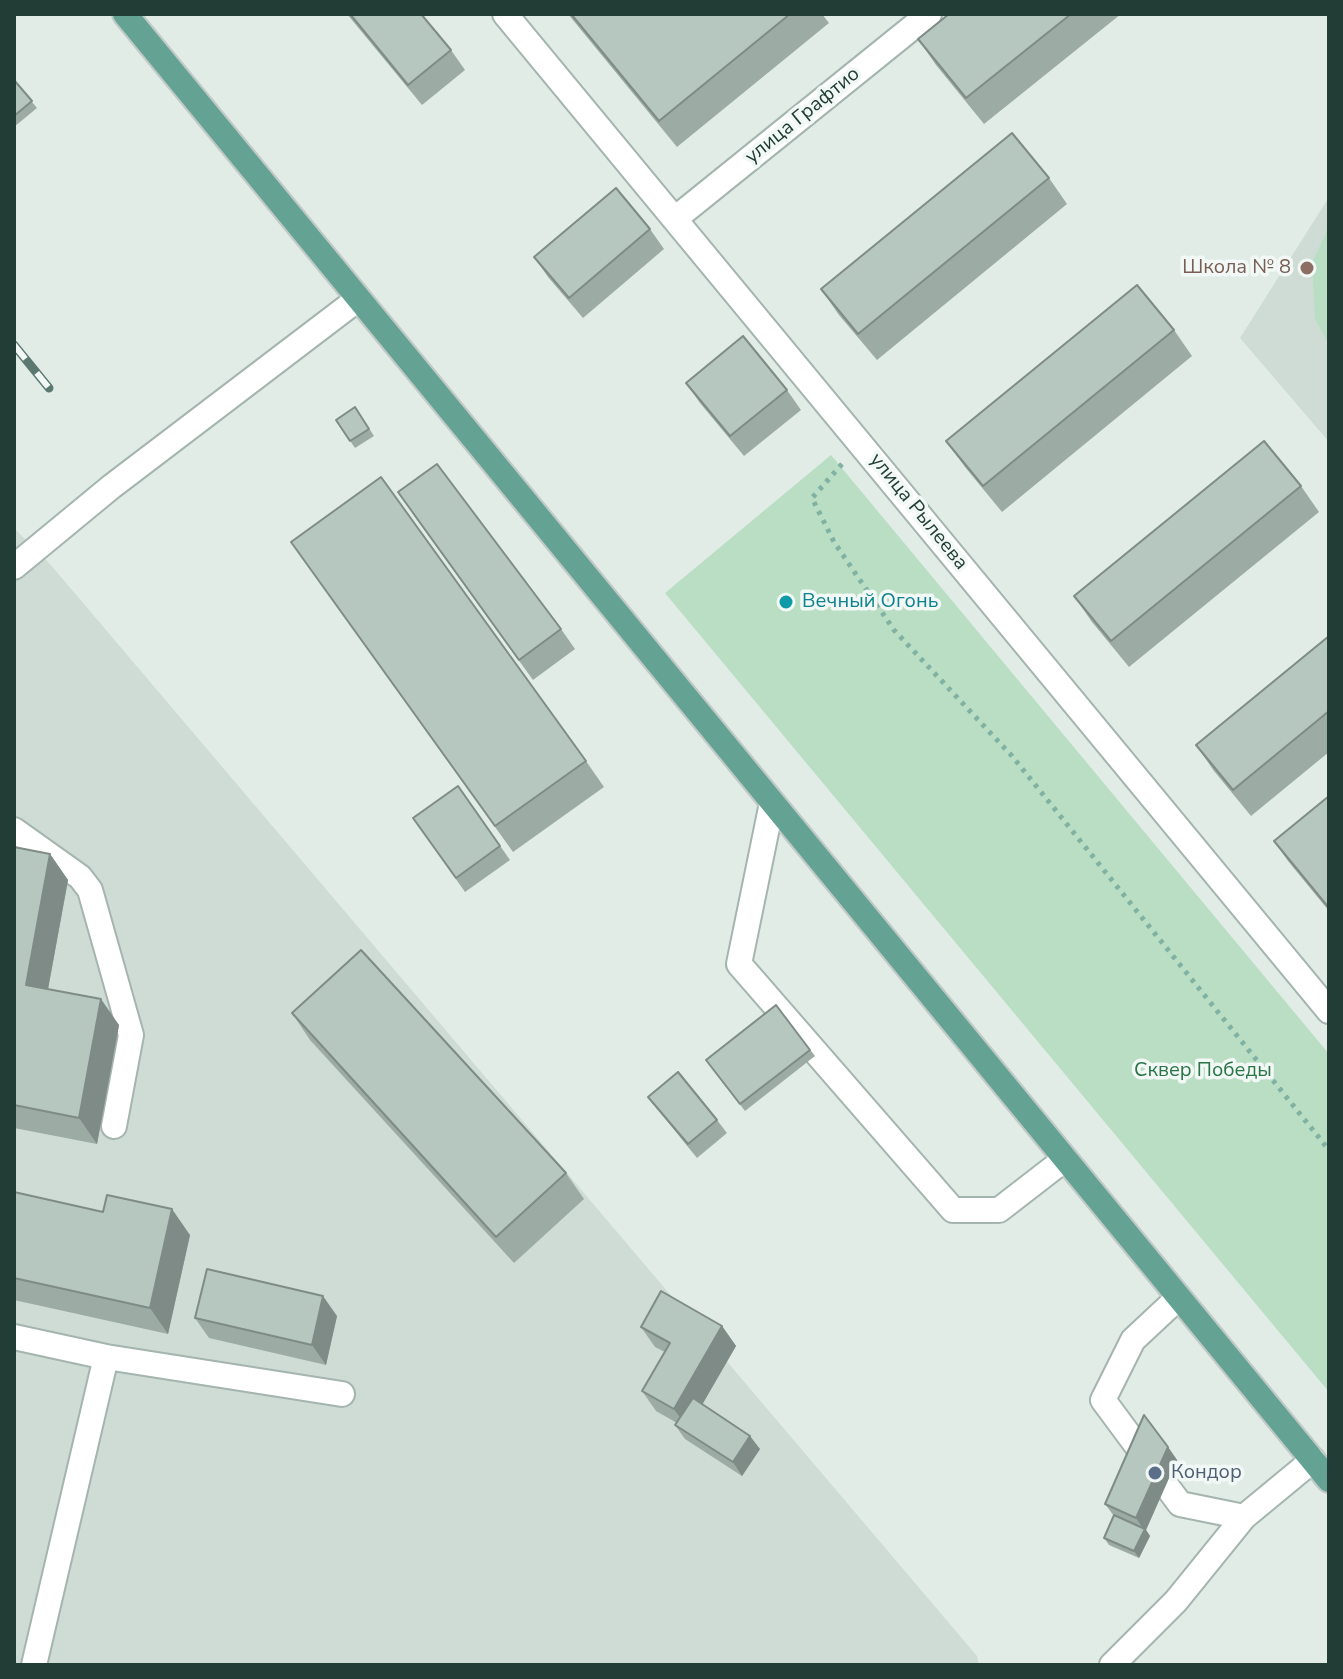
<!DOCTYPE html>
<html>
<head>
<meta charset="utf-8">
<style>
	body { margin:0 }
	#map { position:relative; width:1343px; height:1679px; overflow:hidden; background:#e1ece7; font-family:"Nunito Sans",sans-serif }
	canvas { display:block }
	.frame { position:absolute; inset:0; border:16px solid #213d36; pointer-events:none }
</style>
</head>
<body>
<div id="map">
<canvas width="1343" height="1679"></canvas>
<div class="frame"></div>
</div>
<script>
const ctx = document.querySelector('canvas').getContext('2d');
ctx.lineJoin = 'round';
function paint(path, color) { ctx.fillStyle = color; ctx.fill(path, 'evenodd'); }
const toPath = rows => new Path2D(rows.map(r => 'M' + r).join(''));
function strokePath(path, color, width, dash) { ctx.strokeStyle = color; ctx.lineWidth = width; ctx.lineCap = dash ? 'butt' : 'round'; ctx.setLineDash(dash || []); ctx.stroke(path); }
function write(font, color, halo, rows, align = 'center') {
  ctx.font = font + ' "Nunito Sans",sans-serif'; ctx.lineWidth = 7; ctx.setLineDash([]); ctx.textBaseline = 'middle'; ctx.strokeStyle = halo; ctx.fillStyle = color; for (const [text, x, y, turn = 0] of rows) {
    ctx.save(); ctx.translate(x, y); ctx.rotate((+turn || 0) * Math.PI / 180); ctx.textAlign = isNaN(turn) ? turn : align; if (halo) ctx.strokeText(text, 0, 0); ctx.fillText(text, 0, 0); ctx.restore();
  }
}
paint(toPath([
	[1329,197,1329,442,1240,338],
	[14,528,50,564,977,1656,979,1665,14,1665]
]), '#cfdcd6');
paint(toPath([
	[1329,226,1329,345,1315,319,1312,263],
	[831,455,1329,1054,1329,1392,665,593]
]), '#b9dec3');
const minor = toPath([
	[505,14,1329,1011],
	[676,218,929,14],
	[14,567,111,487,358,299],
	[772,803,739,964,953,1210,999,1210,1065,1159],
	[14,830,80,877,90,890,131,1035,114,1126],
	[1178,1298,1133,1340,1103,1400,1180,1504,1244,1517],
	[14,1337,106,1357],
	[34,1665,106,1357,342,1394],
	[1112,1665,1176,1601,1244,1517,1313,1460]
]);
const major = toPath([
	[125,14,1329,1480]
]);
strokePath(minor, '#a4b4ae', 28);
strokePath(major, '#c1c9c7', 28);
strokePath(toPath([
	[842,464,812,498,834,542,894,630,1012,756,1329,1150]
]), '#80b1a2', 5, [4, 6]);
strokePath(minor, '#fff', 24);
strokePath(major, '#64a394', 24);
const rail = toPath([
	[14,345,49,388]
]);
strokePath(rail, '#5b7971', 9);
strokePath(rail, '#f1f8f5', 6, [18]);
paint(toPath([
	[347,14,421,14,451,50,465,70,422,105],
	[568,14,822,14,829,23,677,147],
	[949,14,1121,14,984,124,936,65,918,39],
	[14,80,37,108,14,127],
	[1049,178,1067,204,877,360,839,315,821,289],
	[650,229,664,249,583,318,548,277,534,257],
	[1174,330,1192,356,1002,512,965,467,946,441],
	[686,383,787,390,801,410,744,456,700,403],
	[355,407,374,436,355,448,336,420],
	[1301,486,1319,512,1129,667,1092,622,1074,596],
	[412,513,561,629,575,649,533,680],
	[291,542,586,761,604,787,513,852],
	[1329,636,1329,752,1251,816,1214,771,1196,745],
	[458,786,510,860,465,892,413,818],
	[1329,796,1329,911,1288,861,1274,841],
	[14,847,50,854,68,880,48,989,119,1025,97,1144,14,1128],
	[776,1005,815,1056,745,1111,706,1060],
	[292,1013,566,1173,584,1199,514,1263,310,1040],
	[648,1097,717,1120,727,1133,697,1158,658,1110],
	[14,1192,190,1235,168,1334,14,1300],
	[337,1316,326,1365,209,1338,195,1318],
	[722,1326,736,1346,702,1405,760,1449,742,1476,685,1439,675,1425,677,1423,656,1411,642,1391,665,1352,655,1347,641,1327],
	[1168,1447,1177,1460,1146,1530,1150,1536,1139,1558,1109,1545,1104,1538,1114,1516,1105,1504]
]), '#9daba5');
paint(toPath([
	[50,854,68,880,44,1011,26,985],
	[101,999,119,1025,97,1144,79,1118],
	[172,1209,190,1235,168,1334,150,1308],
	[323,1296,337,1316,326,1365,312,1345],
	[722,1326,736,1346,688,1429,674,1409],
	[750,1436,760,1449,742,1476,733,1462],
	[1168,1447,1177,1460,1146,1530,1150,1536,1139,1558,1134,1551,1144,1530,1136,1518]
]), '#7f8b86');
const building = toPath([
	[350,14,421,14,451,50,408,85,350,14],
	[571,14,790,14,659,121,571,14],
	[949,14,1071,14,966,98,918,39,949,14],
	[14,80,32,101,14,116,14,80],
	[1012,133,1049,178,858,334,821,289,1012,133],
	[616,188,650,229,569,298,534,257,616,188],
	[1137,285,1174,330,983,486,946,441,1137,285],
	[743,336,787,390,730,436,686,383,743,336],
	[355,407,369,429,350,441,336,420,355,407],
	[1264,441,1301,486,1111,641,1074,596,1264,441],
	[437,464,561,629,519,660,398,492,437,464],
	[381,477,586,761,495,826,291,542,381,477],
	[1329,636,1329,711,1233,790,1196,745,1329,636],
	[458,786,500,846,456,878,413,818,458,786],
	[1329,796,1329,908,1274,841,1329,796],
	[14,847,50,854,26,985,101,999,79,1118,14,1105,14,847],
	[361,950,566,1173,496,1237,292,1013,361,950],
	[776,1005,810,1050,740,1104,706,1060,776,1005],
	[678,1072,717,1120,688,1144,648,1097,678,1072],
	[14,1192,103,1212,107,1195,172,1209,150,1308,14,1278,14,1192],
	[207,1269,323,1296,312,1345,195,1318,207,1269],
	[661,1291,722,1326,674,1409,642,1391,670,1343,641,1327,661,1291],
	[693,1398,750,1436,733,1462,675,1425,693,1398],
	[1144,1415,1168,1447,1136,1518,1105,1504,1144,1415],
	[1114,1515,1145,1529,1134,1551,1104,1538,1114,1515]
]);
paint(building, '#b6c7c0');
strokePath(building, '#7f8b86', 2);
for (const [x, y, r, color] of [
	[1307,268,8,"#8d6e63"],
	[786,602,8,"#0f9aa8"],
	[1155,1473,8,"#5c6f8a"]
]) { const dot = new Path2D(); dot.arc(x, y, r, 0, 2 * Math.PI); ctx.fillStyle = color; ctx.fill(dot); strokePath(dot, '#f1f8f5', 3); }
write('20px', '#213d36', '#f1f8f5', [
	["улица Графтио",803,116,-39],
	["улица Рылеева",918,512,51]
]);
write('20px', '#785e54', '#f1f8f5', [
	["Школа № 8",1291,268]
], 'right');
write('20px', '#0d838f', '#f1f8f5', [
	["Вечный Огонь",802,602]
], 'left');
write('20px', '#297548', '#f1f8f5', [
	["Сквер Победы",1203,1071]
]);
write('20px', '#4e5e75', '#f1f8f5', [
	["Кондор",1171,1473]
], 'left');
</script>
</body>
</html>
